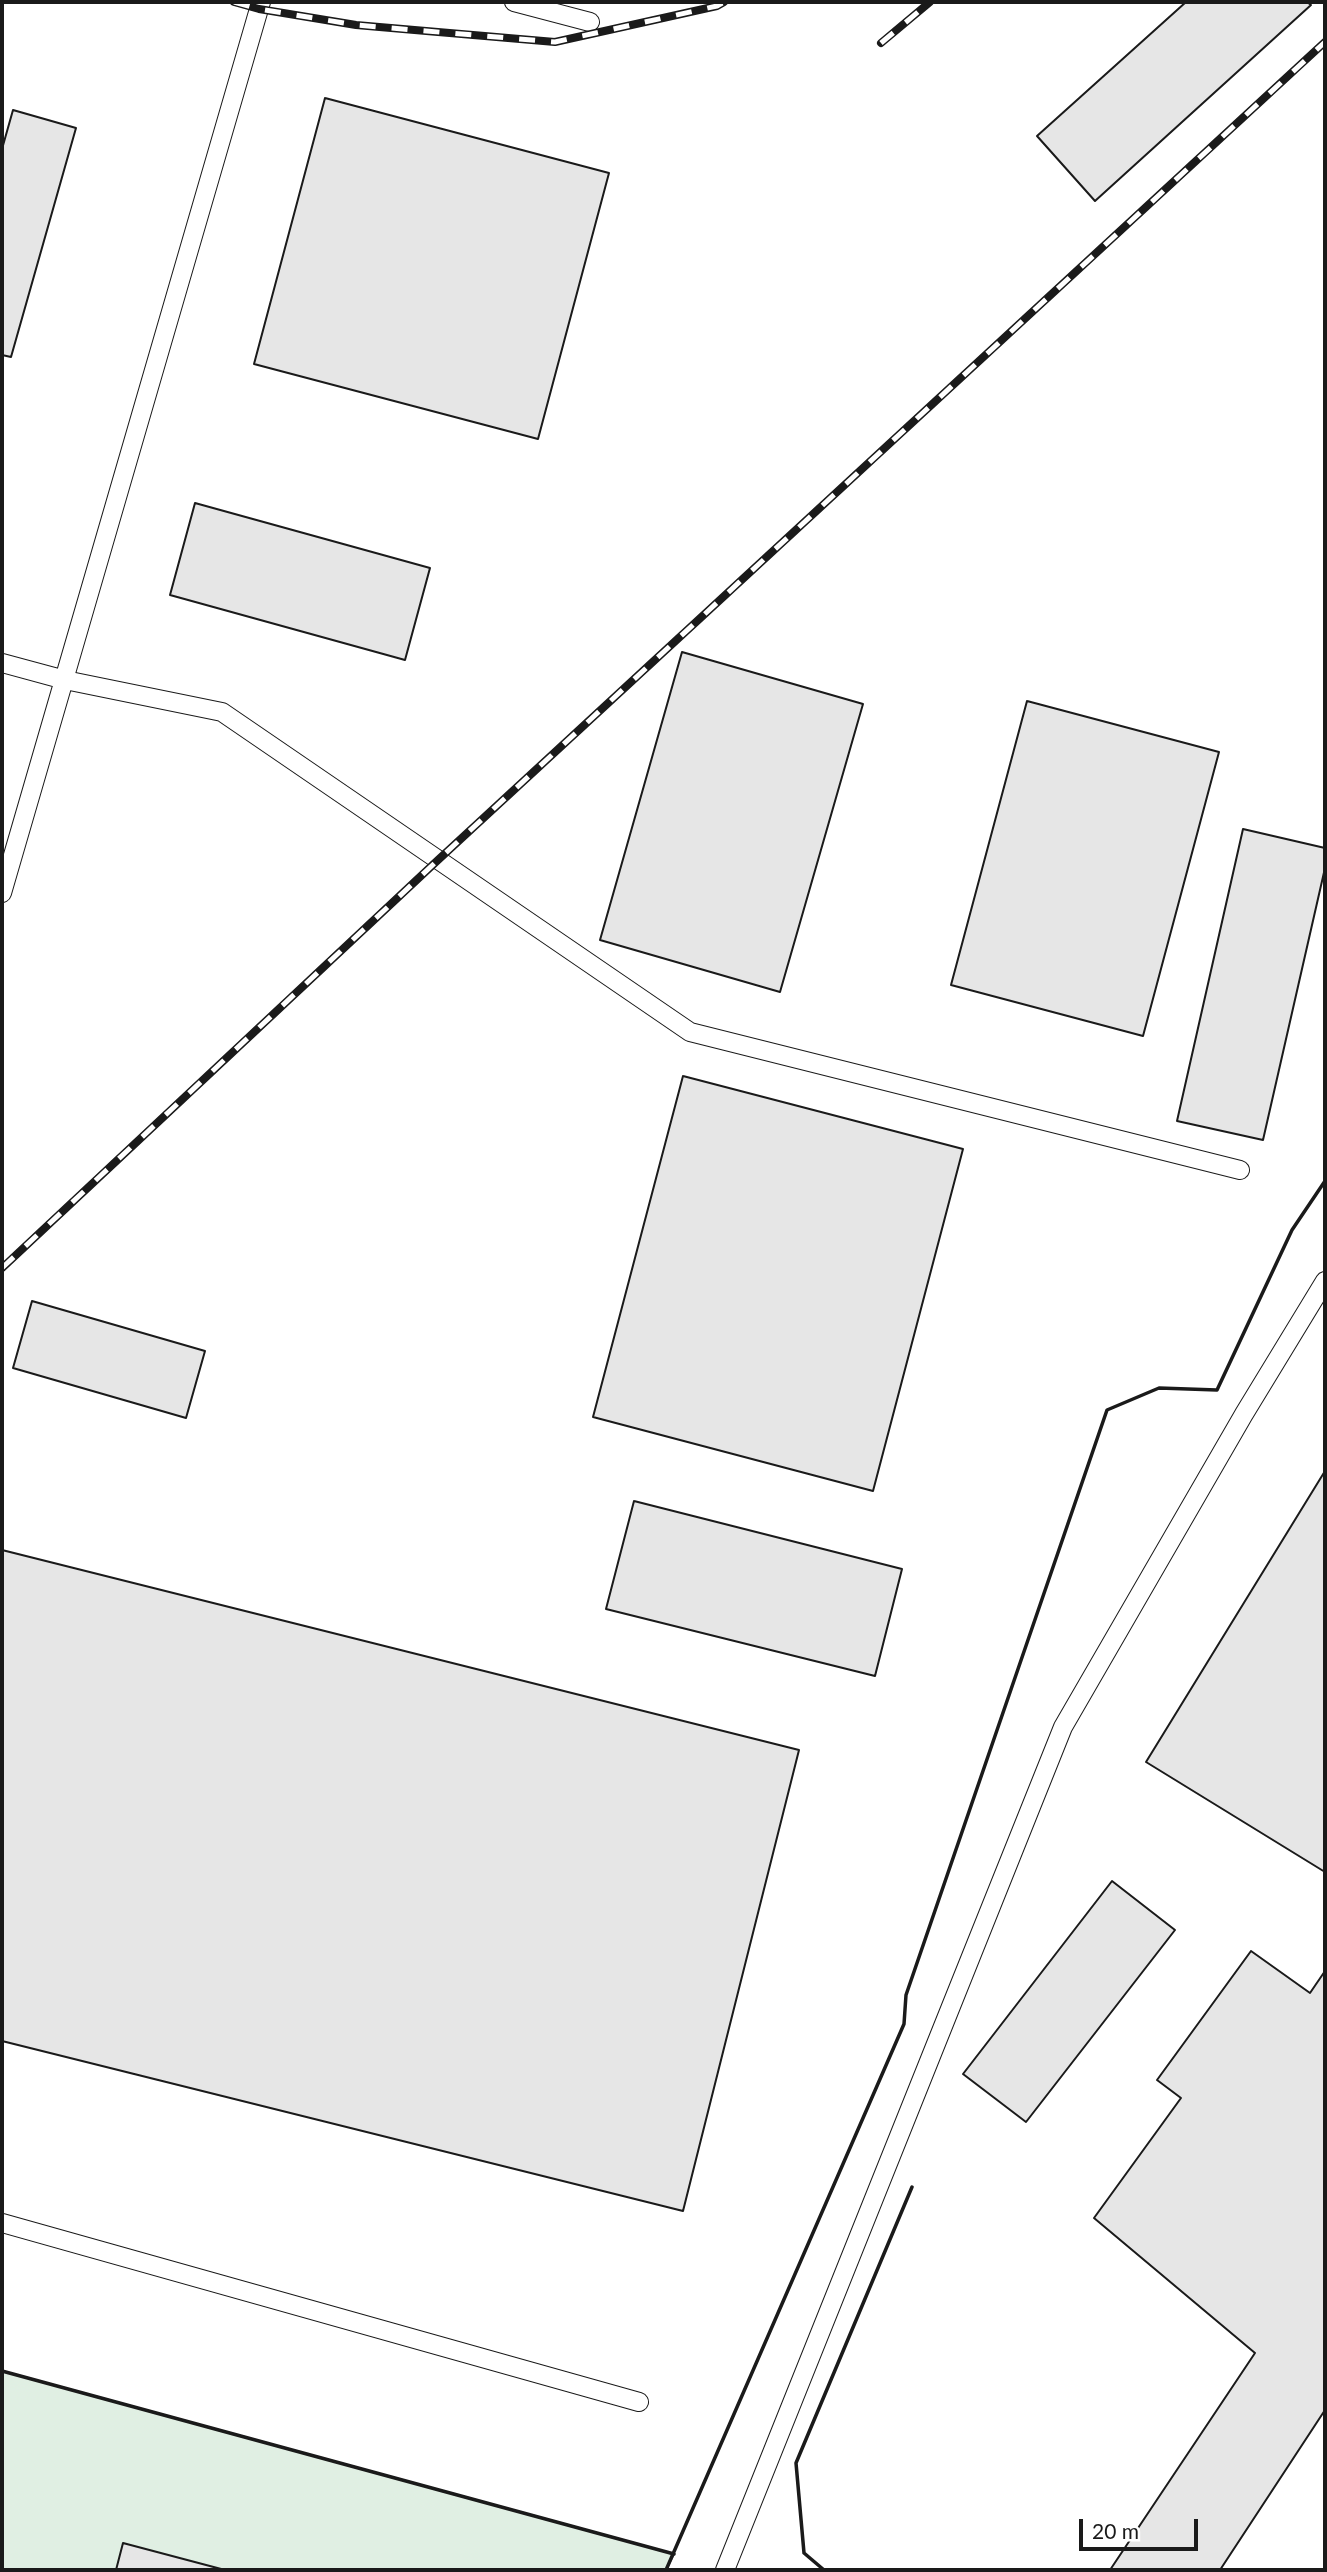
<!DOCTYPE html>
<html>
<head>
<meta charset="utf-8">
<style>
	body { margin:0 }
	#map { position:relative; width:1327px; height:2572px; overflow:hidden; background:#fff; font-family:Lato,sans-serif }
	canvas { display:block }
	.frame { position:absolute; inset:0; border:4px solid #1a1a1a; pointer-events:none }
	.scale { position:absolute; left:1079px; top:2519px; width:119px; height:32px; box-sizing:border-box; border:4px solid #1a1a1a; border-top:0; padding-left:9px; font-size:21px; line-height:24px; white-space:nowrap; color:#1a1a1a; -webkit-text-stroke:5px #fff; paint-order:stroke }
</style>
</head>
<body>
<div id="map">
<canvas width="1327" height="2572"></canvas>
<div class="frame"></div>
<div class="scale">20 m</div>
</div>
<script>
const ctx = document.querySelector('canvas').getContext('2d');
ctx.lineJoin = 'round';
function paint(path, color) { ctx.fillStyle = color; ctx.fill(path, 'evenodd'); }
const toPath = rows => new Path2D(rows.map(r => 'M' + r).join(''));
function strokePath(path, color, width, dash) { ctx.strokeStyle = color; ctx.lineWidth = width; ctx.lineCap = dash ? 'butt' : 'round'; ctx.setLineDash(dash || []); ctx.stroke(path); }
const green = toPath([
	[2,2371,674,2554,666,2570,2,2570,2,2371]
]);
paint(green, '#e0efe3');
strokePath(green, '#6a6a6a', 2);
const building = toPath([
	[1186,2,1307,2,1311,5,1095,201,1037,136,1186,2],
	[325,98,609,173,538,439,254,364,325,98],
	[13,110,76,128,11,357,2,355,2,149,13,110],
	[195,503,430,568,405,660,170,595,195,503],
	[682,652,863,704,780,992,600,940,682,652],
	[1027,701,1219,752,1143,1036,951,985,1027,701],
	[1243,829,1325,848,1325,868,1263,1140,1177,1121,1243,829],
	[683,1076,963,1149,873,1491,593,1417,683,1076],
	[32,1301,205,1351,186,1418,13,1368,32,1301],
	[1325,1471,1325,1872,1146,1762,1325,1471],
	[634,1501,902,1569,875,1676,606,1609,634,1501],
	[2,1550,799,1750,683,2211,2,2041,2,1550],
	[1112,1881,1175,1930,1026,2122,963,2074,1112,1881],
	[1251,1951,1310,1993,1325,1971,1325,2410,1220,2570,1110,2570,1255,2353,1094,2218,1181,2098,1157,2080,1251,1951],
	[123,2543,225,2570,116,2570,123,2543]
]);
paint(building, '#e6e6e6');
strokePath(building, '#1a1a1a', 2);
const lane = toPath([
	[514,2,590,22],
	[2,663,65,680,222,712,690,1032,1240,1170],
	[2,893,261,2],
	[2,2223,639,2402],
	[725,2570,1063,1727,1244,1414,1325,1281]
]);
strokePath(lane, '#1a1a1a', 20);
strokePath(lane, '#fff', 18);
const rail = toPath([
	[234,2,259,9,356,25,555,42,717,6,724,2],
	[881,43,930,2],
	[2,1268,438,860,1325,42]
]);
strokePath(rail, '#1a1a1a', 8);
strokePath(rail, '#fff', 5, [16]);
strokePath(toPath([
	[2,2371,674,2554],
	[666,2570,904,2024,906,1995,1107,1410,1159,1388,1217,1390,1292,1230,1325,1181],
	[824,2570,804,2553,796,2463,912,2187]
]), '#1a1a1a', 3.5);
</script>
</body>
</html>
